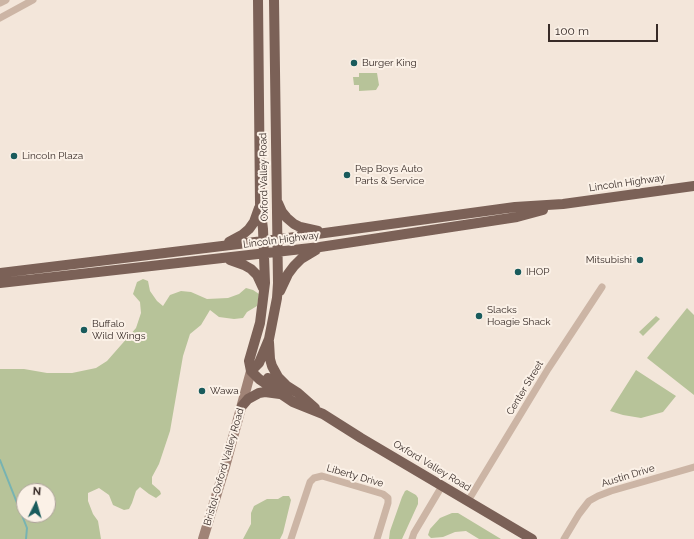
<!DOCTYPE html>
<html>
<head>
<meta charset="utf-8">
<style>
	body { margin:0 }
	#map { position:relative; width:694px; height:539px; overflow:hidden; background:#f3e6da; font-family:Raleway,sans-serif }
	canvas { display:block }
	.north { position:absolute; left:16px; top:483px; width:40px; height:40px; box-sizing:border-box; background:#fbf1e7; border:1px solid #ada29a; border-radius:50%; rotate:5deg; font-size:11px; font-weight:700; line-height:16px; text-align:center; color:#372b27 }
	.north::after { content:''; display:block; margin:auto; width:14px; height:18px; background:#195b5c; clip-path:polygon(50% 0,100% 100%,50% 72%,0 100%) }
	.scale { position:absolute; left:548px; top:24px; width:110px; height:18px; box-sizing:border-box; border:2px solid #372b27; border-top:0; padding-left:5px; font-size:12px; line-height:14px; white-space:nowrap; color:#372b27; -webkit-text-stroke:3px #fbf1e7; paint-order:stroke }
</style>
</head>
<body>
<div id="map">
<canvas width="694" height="539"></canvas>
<div class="north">N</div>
<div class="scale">100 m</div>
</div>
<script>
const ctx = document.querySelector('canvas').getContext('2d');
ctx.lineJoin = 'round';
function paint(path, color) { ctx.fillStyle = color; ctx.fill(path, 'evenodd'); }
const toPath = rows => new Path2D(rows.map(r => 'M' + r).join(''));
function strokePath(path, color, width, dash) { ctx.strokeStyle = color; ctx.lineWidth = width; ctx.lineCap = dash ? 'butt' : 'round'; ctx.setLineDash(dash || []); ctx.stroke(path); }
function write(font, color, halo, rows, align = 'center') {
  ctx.font = font + ' Raleway,sans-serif'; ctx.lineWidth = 4; ctx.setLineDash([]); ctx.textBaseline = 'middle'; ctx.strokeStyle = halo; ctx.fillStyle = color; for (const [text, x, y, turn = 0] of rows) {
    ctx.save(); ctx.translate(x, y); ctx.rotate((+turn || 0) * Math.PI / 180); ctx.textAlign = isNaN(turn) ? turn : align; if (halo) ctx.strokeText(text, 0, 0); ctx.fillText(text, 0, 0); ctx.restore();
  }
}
paint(toPath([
	[359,73,377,73,379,85,376,90,359,91,359,85,354,85,353,77,359,77],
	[143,279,148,281,150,291,157,301,163,306,170,295,181,291,191,292,207,299,228,298,239,294,246,288,253,290,259,294,257,306,247,312,243,318,234,319,219,317,210,310,201,325,190,334,183,356,170,431,159,464,152,477,152,484,160,491,161,494,156,498,149,494,140,487,136,491,132,503,129,509,124,510,113,505,109,495,99,488,88,493,88,501,93,514,98,521,101,539,0,539,0,369,24,369,47,373,72,373,96,368,107,361,136,328,141,313,140,302,133,294,137,282],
	[24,491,48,491,48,515,24,515],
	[687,308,694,315,694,395,647,358],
	[656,316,660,319,643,336,639,332],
	[636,370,676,396,663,412,641,418,623,415,610,411],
	[407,490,416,495,418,498,418,504,402,539,389,539,390,531,402,497,405,491],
	[283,496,289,496,291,500,283,533,280,539,243,539,251,524,251,513,254,506,267,499,278,499],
	[452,513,458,513,501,539,479,539,466,531,455,532,443,537,431,538,428,535,430,529,440,518]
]), '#b7c399');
strokePath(toPath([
	[0,460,27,528,26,539]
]), '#77b3b2', 2);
strokePath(toPath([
	[0,3,6,0],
	[0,18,33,0],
	[468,501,548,369,602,287],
	[291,539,310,482,314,478,322,476,383,494,388,498,388,503,377,539],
	[412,539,414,533,442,486],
	[564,539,579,514,589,501,598,496,611,491,694,467]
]), '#ccb5a5', 7);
strokePath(toPath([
	[203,539,225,467,251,371]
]), '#a08376', 10);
strokePath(toPath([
	[258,0,260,204,263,229,265,283,260,323,249,361,251,371,259,379,293,402,323,414,361,438,532,539],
	[278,203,282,212,287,218,294,224,300,227,318,231],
	[229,242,242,235,249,229,254,222,259,208],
	[230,260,244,265,251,269,257,275,263,288],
	[0,273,288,238,515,207,563,204,694,186],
	[0,283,320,247,517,217,543,210],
	[280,291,288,274,294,266,301,259,316,250],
	[269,342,270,359,272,366,278,377,286,385],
	[251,371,259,363,269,339,277,298,278,283,274,0],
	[268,378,274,382,287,386,298,393,315,408],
	[242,406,248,399,259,393,265,392,280,394]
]), '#7b6157', 10);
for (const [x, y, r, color] of [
	[354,63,4,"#195b5c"],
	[14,156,4,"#195b5c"],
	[347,175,4,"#195b5c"],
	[640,260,4,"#195b5c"],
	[518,272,4,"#195b5c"],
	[479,316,4,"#195b5c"],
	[84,330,4,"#195b5c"],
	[202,391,4,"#195b5c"]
]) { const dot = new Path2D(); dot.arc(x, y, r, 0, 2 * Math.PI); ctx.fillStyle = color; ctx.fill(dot); strokePath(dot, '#fbf1e7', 1.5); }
write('10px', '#372b27', '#fbf1e7', [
	["Burger King",362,63],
	["Lincoln Plaza",22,156],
	["Pep Boys Auto",355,169],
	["Parts & Service",355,181],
	["Mitsubishi",632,260,"right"],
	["IHOP",526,272],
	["Slacks",487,310],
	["Hoagie Shack",487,322],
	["Buffalo",92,324],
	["Wild Wings",92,336],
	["Wawa",210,391]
], 'left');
write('10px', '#372b27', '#fbf1e7', [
	["Oxford Valley Road",264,177,-91],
	["Lincoln Highway",627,183,-8],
	["Lincoln Highway",281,240,-7],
	["Center Street",525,388,-59],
	["Oxford Valley Road",432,466,31],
	["Bristol-Oxford Valley Road",224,467,-74],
	["Liberty Drive",355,476,16],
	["Austin Drive",628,476,-17]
]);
</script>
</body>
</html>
